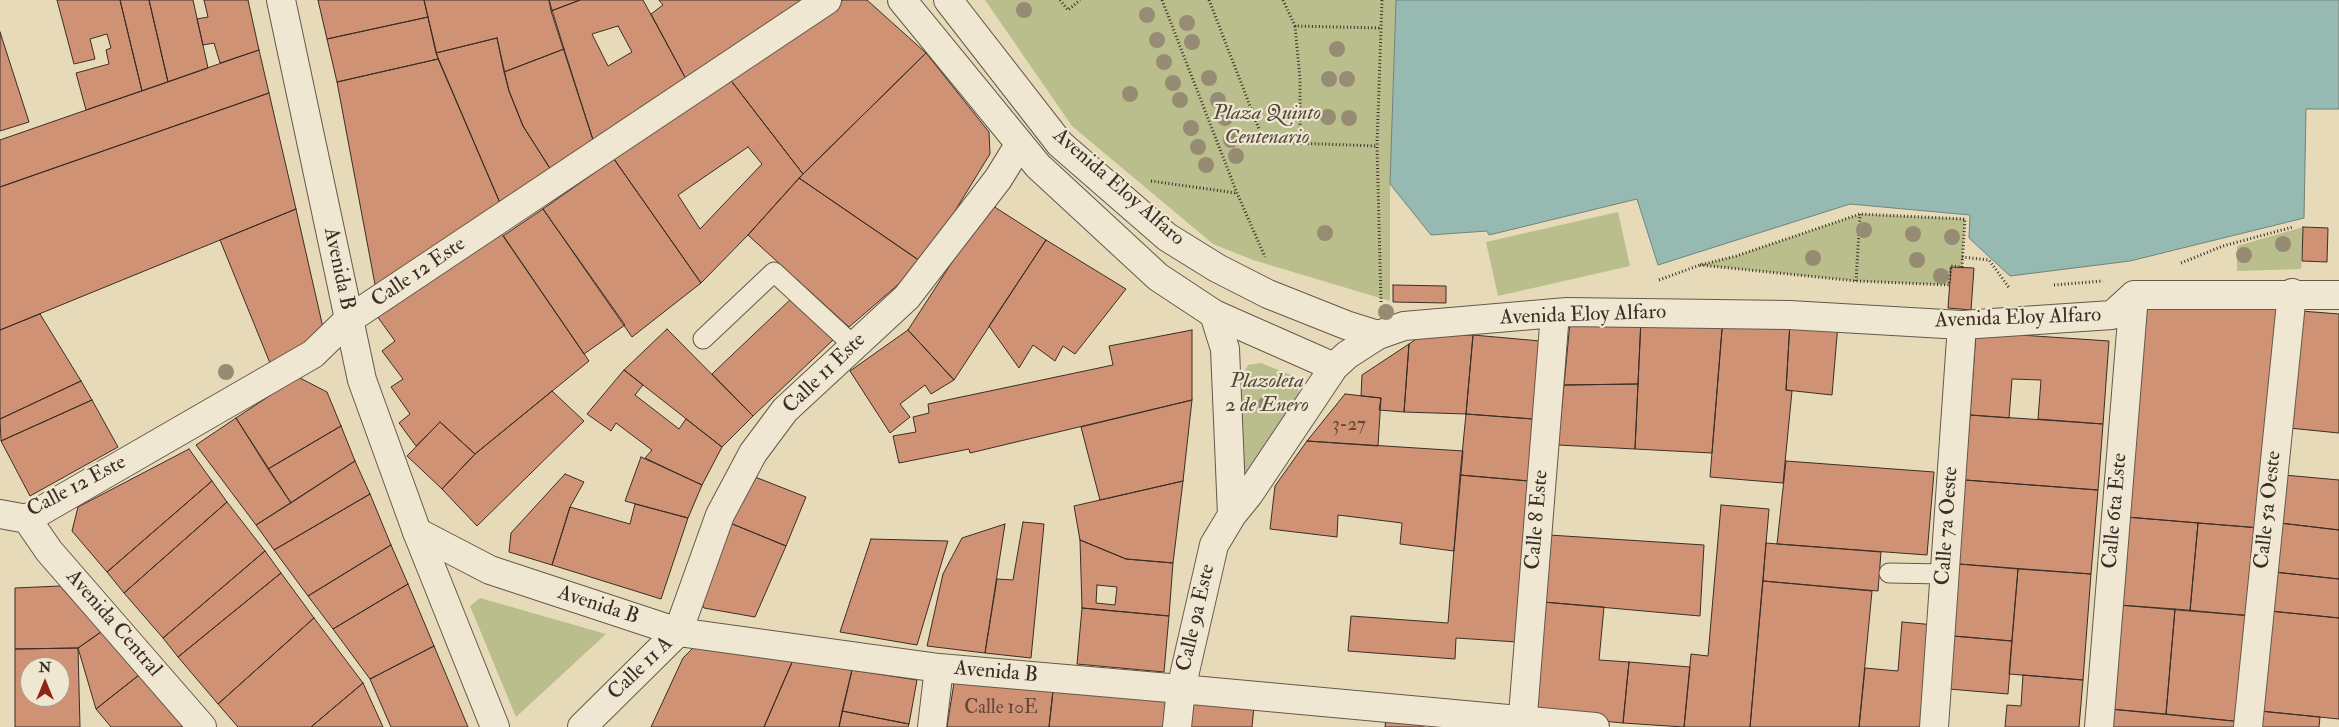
<!DOCTYPE html>
<html>
<head>
<meta charset="utf-8">
<style>
	body { margin:0 }
	#map { position:relative; width:2339px; height:727px; overflow:hidden; background:#e6dab9; font-family:"IM FELL Double Pica",serif }
	canvas { display:block }
	.north { position:absolute; left:20px; top:657px; width:50px; height:50px; box-sizing:border-box; background:#efe7d2; border:1px solid #a79d8d; border-radius:50%; rotate:0deg; font-size:14px; font-weight:700; line-height:20px; text-align:center; color:#3c2d26 }
	.north::after { content:''; display:block; margin:auto; width:18px; height:22px; background:#8f2418; clip-path:polygon(50% 0,100% 100%,50% 72%,0 100%) }
</style>
</head>
<body>
<div id="map">
<canvas width="2339" height="727"></canvas>
<div class="north">N</div>
</div>
<script>
const ctx = document.querySelector('canvas').getContext('2d');
ctx.lineJoin = 'round';
function paint(path, color) { ctx.fillStyle = color; ctx.fill(path, 'evenodd'); }
const toPath = rows => new Path2D(rows.map(r => 'M' + r).join(''));
function strokePath(path, color, width, dash) { ctx.strokeStyle = color; ctx.lineWidth = width; ctx.lineCap = dash ? 'butt' : 'round'; ctx.setLineDash(dash || []); ctx.stroke(path); }
function write(font, color, halo, rows, align = 'center') {
  ctx.font = font + ' "IM FELL Double Pica",serif'; ctx.lineWidth = 4.5; ctx.setLineDash([]); ctx.textBaseline = 'middle'; ctx.strokeStyle = halo; ctx.fillStyle = color; for (const [text, x, y, turn = 0] of rows) {
    ctx.save(); ctx.translate(x, y); ctx.rotate((+turn || 0) * Math.PI / 180); ctx.textAlign = isNaN(turn) ? turn : align; if (halo) ctx.strokeText(text, 0, 0); ctx.fillText(text, 0, 0); ctx.restore();
  }
}
paint(toPath([
	[985,0,1396,0,1390,184,1390,301,1253,260,1213,244,1072,126],
	[1618,212,1630,266,1498,296,1486,242],
	[1860,214,1965,219,1962,267,1951,266,1949,285,1856,281,1700,265,1736,256],
	[2303,227,2301,269,2237,271,2237,246],
	[1261,363,1291,375,1298,383,1299,394,1256,467,1246,472,1241,465,1240,379,1248,365],
	[480,598,606,634,516,717,470,606]
]), '#babe8c');
const water = toPath([
	[1396,0,2339,0,2339,109,2306,109,2304,218,2130,261,2010,276,1969,238,1970,215,1850,204,1658,265,1637,199,1489,235,1487,231,1431,235,1390,184,1396,0]
]);
paint(water, '#96bab2');
strokePath(water, '#72827a', 1);
const building = toPath([
	[57,0,120,0,142,91,86,110,76,73,109,64,106,50,111,48,107,34,90,39,95,59,74,64,57,0],
	[120,0,149,0,168,82,142,91,120,0],
	[149,0,193,0,208,68,168,82,149,0],
	[204,0,248,0,259,50,220,63,214,43,203,45,197,19,208,17,204,0],
	[318,0,424,0,428,17,327,39,318,0],
	[424,0,549,0,564,49,504,72,497,38,436,53,424,0],
	[549,0,580,0,551,11,549,0],
	[580,0,643,0,687,81,594,143,551,11,580,0],
	[618,26,632,52,608,66,592,34,618,26],
	[659,0,811,0,687,81,651,14,663,5,659,0],
	[843,0,867,0,926,53,803,174,729,78,843,0],
	[428,17,438,59,337,82,327,39,428,17],
	[0,32,29,122,0,131,0,32],
	[497,38,509,91,523,126,551,170,500,203,436,53,497,38],
	[564,49,594,143,551,170,523,126,509,91,504,72,564,49],
	[259,50,269,93,0,187,0,140,259,50],
	[926,53,989,132,990,154,923,263,799,178,926,53],
	[438,59,500,203,377,295,337,82,438,59],
	[729,78,803,174,748,235,701,283,614,159,729,78],
	[748,147,762,164,700,229,678,195,748,147],
	[269,93,296,209,0,330,0,187,269,93],
	[614,159,701,283,632,337,543,209,614,159],
	[799,178,923,263,849,327,748,235,799,178],
	[990,204,1046,240,954,380,908,330,990,204],
	[296,209,324,332,270,363,220,240,296,209],
	[543,209,625,325,584,354,503,236,543,209],
	[496,225,589,361,475,454,440,422,416,446,399,423,410,414,391,387,403,379,382,351,395,341,374,312,496,225],
	[2303,227,2328,228,2327,262,2302,261,2303,227],
	[1046,240,1126,289,1075,354,1063,346,1055,361,1033,345,1019,368,989,326,1046,240],
	[1951,267,1974,268,1971,310,1948,308,1951,267],
	[1393,285,1446,286,1446,303,1393,302,1393,285],
	[793,297,833,340,753,416,712,374,793,297],
	[2144,298,2278,309,2260,528,2126,517,2144,298],
	[2301,311,2339,314,2339,433,2289,428,2301,311],
	[40,314,81,381,0,419,0,330,40,314],
	[1723,317,1712,453,1635,449,1641,319,1723,317],
	[1723,317,1790,322,1786,390,1792,391,1783,483,1710,477,1723,317],
	[1641,319,1638,384,1564,385,1570,322,1641,319],
	[1790,322,1838,324,1832,395,1786,390,1790,322],
	[667,329,753,416,722,447,624,370,667,329],
	[908,330,954,380,931,394,925,385,900,404,910,417,890,433,850,371,908,330],
	[1192,330,1192,400,970,453,969,449,899,463,893,436,916,432,913,417,929,413,928,404,1113,365,1109,346,1192,330],
	[1976,332,2109,341,2103,424,2038,419,2041,380,2012,379,2009,418,1970,415,1976,332],
	[1473,335,1540,341,1533,419,1466,414,1473,335],
	[1473,335,1466,414,1404,412,1409,344,1419,337,1473,335],
	[1409,344,1404,412,1379,410,1381,398,1361,396,1362,375,1409,344],
	[624,370,643,385,635,395,679,429,686,419,722,447,702,485,645,458,652,450,616,423,611,431,587,414,624,370],
	[298,377,327,392,341,426,268,469,236,418,298,377],
	[81,381,92,400,1,441,0,419,81,381],
	[1638,384,1635,449,1558,445,1564,385,1638,384],
	[552,391,584,421,477,526,442,489,475,454,552,391],
	[1345,394,1381,398,1378,446,1307,441,1345,394],
	[92,400,118,447,30,496,1,441,92,400],
	[1192,400,1183,481,1100,500,1081,427,1192,400],
	[1466,414,1533,419,1529,481,1460,475,1466,414],
	[1970,415,2103,424,2098,490,1965,480,1970,415],
	[236,418,291,503,256,525,196,445,236,418],
	[440,422,475,454,442,489,407,456,440,422],
	[341,426,355,461,291,503,268,469,341,426],
	[1307,441,1463,451,1454,551,1400,544,1402,523,1338,515,1337,537,1270,529,1275,486,1307,441],
	[189,449,212,481,107,572,72,531,78,507,189,449],
	[641,457,702,485,688,518,625,501,641,457],
	[355,461,370,494,274,550,256,525,355,461],
	[1786,461,1934,472,1927,555,1777,544,1786,461],
	[565,474,584,482,570,507,552,565,509,552,511,533,565,474],
	[750,475,806,497,786,546,730,523,750,475],
	[1460,475,1529,481,1517,642,1456,638,1455,659,1348,651,1351,616,1448,623,1460,475],
	[2284,475,2339,480,2339,530,2280,523,2284,475],
	[1965,480,2098,490,2091,574,1959,564,1965,480],
	[212,481,227,502,124,593,107,572,212,481],
	[1183,481,1173,563,1126,559,1080,540,1074,506,1183,481],
	[370,494,391,545,308,596,274,550,370,494],
	[227,502,265,551,163,638,124,593,227,502],
	[635,504,688,518,661,599,552,565,570,507,630,524,635,504],
	[1721,505,1769,509,1750,727,1684,727,1691,654,1708,656,1721,505],
	[2126,517,2198,523,2190,611,2119,605,2126,517],
	[1023,522,1044,524,1031,658,985,653,997,579,1013,580,1023,522],
	[730,523,786,546,755,617,704,608,701,602,730,523],
	[2198,523,2260,528,2253,616,2190,611,2198,523],
	[2280,523,2339,530,2339,579,2274,572,2280,523],
	[1005,524,985,653,927,646,943,574,962,538,1005,524],
	[1549,535,1704,545,1700,616,1543,602,1549,535],
	[871,539,948,541,917,645,840,632,871,539],
	[1080,540,1126,559,1173,563,1169,616,1082,608,1080,540],
	[1097,585,1117,587,1115,605,1096,603,1097,585],
	[1766,543,1881,552,1878,591,1763,581,1766,543],
	[391,545,408,584,333,629,308,596,391,545],
	[265,551,281,573,178,657,163,638,265,551],
	[1959,564,2018,569,2012,641,1953,636,1959,564],
	[2018,569,2091,574,2083,680,2009,674,2018,569],
	[2274,572,2339,579,2339,618,2270,611,2274,572],
	[281,573,314,618,218,704,178,657,281,573],
	[1763,581,1872,591,1859,727,1750,727,1763,581],
	[408,584,434,646,370,679,333,629,408,584],
	[60,586,101,632,78,648,15,649,15,588,60,586],
	[1543,602,1604,607,1599,660,1629,662,1623,723,1532,714,1543,602],
	[2119,605,2175,609,2166,714,2110,709,2119,605],
	[1082,608,1169,616,1164,672,1077,664,1082,608],
	[2175,609,2253,616,2243,722,2166,714,2175,609],
	[2270,611,2339,618,2339,719,2260,711,2270,611],
	[314,618,363,683,311,727,238,727,218,704,314,618],
	[1902,622,1935,625,1925,727,1859,727,1865,668,1898,671,1902,622],
	[101,632,139,675,96,709,78,648,101,632],
	[1953,636,2012,641,2008,694,1949,689,1953,636],
	[434,646,468,727,391,727,370,679,434,646],
	[78,648,80,727,15,727,15,649,78,648],
	[30,667,60,667,60,697,30,697,30,667],
	[693,648,793,660,764,727,651,727,683,658,693,648],
	[793,660,852,670,839,727,764,727,793,660],
	[1629,662,1690,667,1684,727,1623,723,1629,662],
	[852,670,917,680,909,724,842,711,852,670],
	[139,675,185,727,111,727,96,709,139,675],
	[2023,675,2083,680,2079,727,2005,727,2007,705,2021,706,2023,675],
	[363,683,383,727,311,727,363,683],
	[954,683,1053,691,1049,727,947,727,954,683],
	[1053,691,1168,700,1166,727,1049,727,1053,691],
	[1185,701,1254,706,1252,727,1183,727,1185,701],
	[2110,709,2243,722,2242,727,2108,727,2110,709],
	[842,711,909,724,908,727,839,727,842,711],
	[2260,711,2320,717,2319,727,2258,727,2260,711],
	[1386,718,1424,721,1424,727,1385,727,1386,718]
]);
paint(building, '#cf9275');
strokePath(building, '#3c2d26', 1);
const service = toPath([
	[703,339,774,272,854,346],
	[1889,573,1945,574]
]);
const minor = toPath([
	[1378,335,1404,326,1567,312,1789,315,1962,325,2112,315,2134,295,2339,295],
	[0,514,27,519,313,354,348,320,827,0],
	[27,519,49,551,202,727],
	[417,532,490,570,678,632,939,668,1181,689],
	[582,727,678,632,720,515,753,453,785,410,907,297,998,179,1019,145],
	[932,727,939,668],
	[1522,727,1555,313],
	[1934,727,1962,325],
	[2099,727,2134,295],
	[2248,727,2292,293]
]);
const tertiary = toPath([
	[281,0,362,380,417,532,495,727],
	[902,0,1038,166,1158,277,1214,314,1334,367],
	[948,0,1060,144,1167,237,1217,268,1268,294,1346,325,1378,335],
	[1214,314,1225,349,1232,515],
	[1181,689,1595,727],
	[1177,727,1181,689,1214,545,1232,515,1249,494,1334,367,1347,355,1378,335]
]);
strokePath(service, '#66584b', 21);
strokePath(minor, '#66584b', 30);
strokePath(tertiary, '#66584b', 30);
strokePath(toPath([
	[1060,0,1068,10,1080,0],
	[1162,0,1237,193,1265,257],
	[1209,0,1264,142,1377,146],
	[1283,0,1295,26,1381,28],
	[1295,26,1300,79,1300,144],
	[1151,181,1236,193],
	[1962,257,1989,260,2010,289],
	[2181,263,2223,246,2293,227],
	[1659,280,1700,265,1736,256,1860,214,1965,219,1962,267,1951,266,1949,285,1856,281,1700,265],
	[1856,281,1860,214],
	[2054,285,2103,281],
	[1381,302,1377,146,1382,0]
]), '#3c2d26', 3, [1, 2.5]);
strokePath(service, '#efe7d2', 19);
strokePath(minor, '#efe7d2', 28);
strokePath(tertiary, '#efe7d2', 28);
ctx.fillStyle = '#968b73';
for (const [x, y] of [
	[1024,10],
	[1147,15],
	[1187,23],
	[1157,40],
	[1192,42],
	[1337,49],
	[1164,62],
	[1209,78],
	[1329,79],
	[1347,79],
	[1173,83],
	[1130,94],
	[1180,100],
	[1218,100],
	[1328,117],
	[1225,118],
	[1349,118],
	[1191,128],
	[1231,140],
	[1198,147],
	[1236,156],
	[1206,165],
	[1864,230],
	[1325,233],
	[1913,234],
	[1952,237],
	[2283,244],
	[2244,255],
	[1813,258],
	[1917,260],
	[1941,276],
	[1386,312],
	[226,372],
	[1266,404]
]) { ctx.beginPath(); ctx.arc(x, y, 8, 0, 2 * Math.PI); ctx.fill(); }
write('19px', '#61463a', null, [
	["3-27",1349,426],
	["Calle 10E",1001,709]
]);
write('italic 21px', '#554a3a', '#efe7d2', [
	["Plaza Quinto",1267,114],
	["Centenario",1267,138],
	["Plazoleta",1267,382],
	["2 de Enero",1267,406]
]);
write('21px', '#3c2d26', '#efe7d2', [
	["Avenida Eloy Alfaro",1118,188,41],
	["Avenida B",338,269,78],
	["Calle 12 Este",419,273,-34],
	["Avenida Eloy Alfaro",1583,316,-2],
	["Avenida Eloy Alfaro",2018,319,-2],
	["Calle 11 Este",825,374,-44],
	["Calle 12 Este",77,487,-28],
	["Calle 5a Oeste",2269,510,-84],
	["Calle 6ta Este",2116,511,-85],
	["Calle 8 Este",1538,520,-85],
	["Calle 7a Oeste",1948,526,-86],
	["Avenida B",598,606,18],
	["Calle 9a Este",1197,618,-77],
	["Avenida Central",113,624,49],
	["Calle 11 A",641,669,-44],
	["Avenida B",996,673,5]
]);
</script>
</body>
</html>
